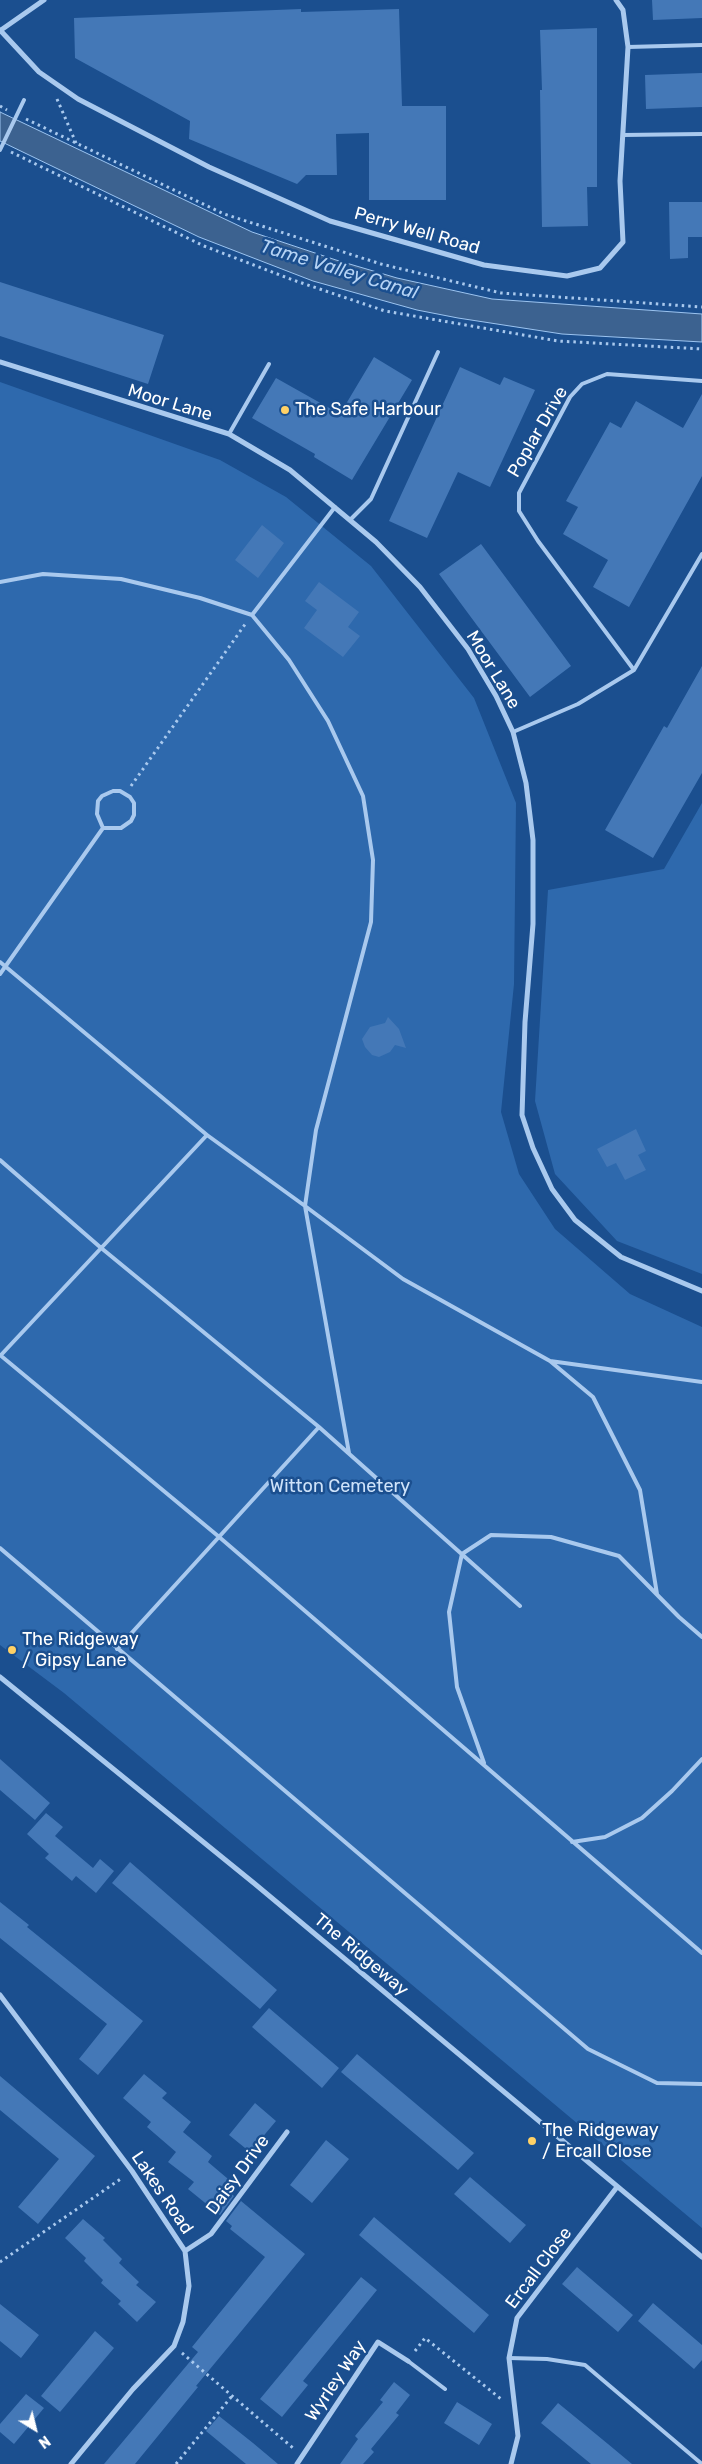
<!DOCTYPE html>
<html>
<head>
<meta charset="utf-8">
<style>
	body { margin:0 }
	#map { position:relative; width:702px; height:2464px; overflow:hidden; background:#1b4f8f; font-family:Rubik,sans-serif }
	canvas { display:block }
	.north { position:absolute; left:10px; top:2404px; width:50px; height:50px; -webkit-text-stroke:4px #1b4f8f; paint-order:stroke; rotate:144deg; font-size:14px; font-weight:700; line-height:20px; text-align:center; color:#fff }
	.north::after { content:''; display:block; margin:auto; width:18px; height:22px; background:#fff; clip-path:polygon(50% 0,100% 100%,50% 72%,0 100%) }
</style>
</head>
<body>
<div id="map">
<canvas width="702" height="2464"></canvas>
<div class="north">N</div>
</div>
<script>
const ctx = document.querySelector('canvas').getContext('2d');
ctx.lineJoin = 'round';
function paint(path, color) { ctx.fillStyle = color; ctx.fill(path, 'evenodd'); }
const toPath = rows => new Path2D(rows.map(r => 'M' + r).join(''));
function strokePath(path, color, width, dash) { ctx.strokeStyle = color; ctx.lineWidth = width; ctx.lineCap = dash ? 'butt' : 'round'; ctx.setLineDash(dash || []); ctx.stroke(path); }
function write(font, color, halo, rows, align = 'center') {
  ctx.font = font + ' Rubik,sans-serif'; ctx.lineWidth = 5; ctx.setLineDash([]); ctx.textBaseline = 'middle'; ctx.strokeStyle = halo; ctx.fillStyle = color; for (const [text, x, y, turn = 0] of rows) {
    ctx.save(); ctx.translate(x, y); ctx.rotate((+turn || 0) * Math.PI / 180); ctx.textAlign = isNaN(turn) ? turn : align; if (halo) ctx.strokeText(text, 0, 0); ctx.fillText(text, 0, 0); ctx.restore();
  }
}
paint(toPath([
	[0,382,220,460,286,497,371,566,474,698,516,803,514,984,501,1112,519,1174,555,1229,630,1294,702,1327,702,2228,64,1693,0,1645],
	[702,803,702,1274,617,1241,555,1174,535,1101,548,890,664,869]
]), '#2e69ad');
const water = toPath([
	[0,112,252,232,336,260,397,278,492,299,702,314,702,342,562,334,458,318,417,310,313,281,199,237,0,141,0,112]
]);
paint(water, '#3c6290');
strokePath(water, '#9cc4f0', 1);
paint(toPath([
	[652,0,702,0,702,18,653,20],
	[301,9,301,12,399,9,402,106,446,106,446,200,369,200,369,133,336,134,337,175,306,175,297,184,189,139,190,121,75,58,74,18],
	[597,28,597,187,587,187,588,226,542,227,540,90,542,90,540,30],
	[702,73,702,107,646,109,645,75],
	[669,202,702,202,702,237,688,237,688,258,670,259],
	[0,282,164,335,148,384,0,336],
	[374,357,412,380,352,480,314,457,315,454,252,418,276,378,340,414],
	[460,367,500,385,504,377,535,390,490,487,458,472,427,538,389,521],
	[702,394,702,476,629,607,593,587,608,560,563,534,578,507,566,501,610,422,621,428,636,401,683,428],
	[262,525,284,543,258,578,235,560],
	[481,544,571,666,530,697,439,574],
	[319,582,359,612,348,627,360,636,343,657,304,628,317,610,305,601],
	[702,666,702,773,653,858,605,830,664,726,667,728],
	[388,1017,399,1029,406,1048,395,1045,390,1052,379,1057,372,1055,365,1047,362,1039,370,1027,385,1023],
	[636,1129,646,1151,638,1155,646,1170,625,1180,616,1163,607,1167,597,1149],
	[0,1759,50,1803,35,1820,0,1790],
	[46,1813,63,1827,55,1836,93,1868,100,1859,114,1871,96,1893,76,1876,72,1881,45,1858,49,1854,27,1834],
	[130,1862,277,1990,260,2009,112,1883],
	[0,1902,29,1925,27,1927,143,2021,98,2075,79,2059,107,2024,0,1938],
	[269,2008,339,2068,322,2088,252,2027],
	[357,2054,474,2153,458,2170,341,2072],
	[144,2074,167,2093,162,2098,191,2122,183,2132,212,2156,208,2162,234,2184,228,2191,234,2196,220,2215,188,2189,194,2182,168,2162,176,2152,147,2127,151,2122,123,2098],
	[0,2076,95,2156,38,2224,18,2207,59,2159,0,2110],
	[255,2103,276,2121,250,2152,229,2135],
	[326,2140,349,2159,312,2203,290,2185],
	[470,2177,526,2225,510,2243,454,2194],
	[241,2201,305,2254,196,2386,198,2387,135,2464,104,2464,198,2352,192,2347,265,2257,230,2229,232,2226,226,2221],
	[374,2217,489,2315,474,2333,359,2235],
	[83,2219,105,2238,103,2240,122,2259,119,2263,139,2282,136,2285,156,2302,137,2322,118,2304,121,2301,101,2283,103,2280,84,2261,86,2258,65,2238],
	[577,2267,633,2315,618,2332,562,2284],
	[361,2277,377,2290,303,2381,308,2385,282,2417,260,2399],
	[653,2303,702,2345,702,2360,694,2369,638,2321],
	[0,2304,39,2335,21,2358,0,2341],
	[95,2331,114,2348,60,2412,41,2396],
	[394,2382,410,2395,396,2413,399,2415,371,2449,374,2452,363,2464,340,2464,358,2439,355,2436,383,2402,380,2400],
	[26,2394,44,2408,14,2444,0,2432,0,2424],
	[457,2402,492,2424,479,2445,444,2423],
	[558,2403,608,2444,632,2464,591,2464,541,2423],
	[219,2416,253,2443,278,2464,246,2464,206,2431]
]), '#4478b7');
strokePath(toPath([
	[57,99,76,143],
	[0,106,7,110],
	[26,119,224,214,381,264,501,293,702,307],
	[11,152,204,246,293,280,385,311,558,341,702,349],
	[131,786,246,623],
	[0,2262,122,2178],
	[415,2351,425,2338,501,2399],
	[182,2353,293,2448],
	[176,2464,232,2396]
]), '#a9c9ee', 3, [2.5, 4]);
strokePath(toPath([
	[628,47,702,45],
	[623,135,702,134],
	[0,150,24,100],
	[229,434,269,364],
	[350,520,371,499,438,352],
	[0,582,43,574,121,579,200,598,252,615,289,660,328,721,363,796,373,860,371,922,316,1130,305,1206,403,1279,550,1361,702,1382],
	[252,615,335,507],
	[634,670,538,541,519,511,519,493,570,397,582,384,607,374,702,381],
	[513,732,578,704,634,670,702,554],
	[113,791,120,791,130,797,134,803,134,815,131,821,121,828,103,828,97,814,98,801,102,796,113,791],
	[0,962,207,1135,305,1206,349,1453],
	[0,974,103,828],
	[0,1160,100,1247,319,1427,520,1606],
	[0,1355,218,1536,702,1953],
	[1,1355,207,1135],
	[550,1361,593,1397,640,1490,657,1594],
	[0,1548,588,2049,657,2083,702,2084],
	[117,1649,319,1427],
	[484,1763,457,1687,449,1612,462,1554,491,1535,551,1537,619,1556,679,1617,702,1637],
	[572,1842,605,1837,642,1818,672,1791,702,1759],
	[509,2358,547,2359,585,2365,702,2464],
	[408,2361,445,2389]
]), '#a9c9ee', 4);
strokePath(toPath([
	[0,30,39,72,78,99,209,167,330,221,484,265,567,276,600,268,623,242,620,181,628,47,623,10,616,0],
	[1,30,44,0],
	[0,362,229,434,290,470,376,542,420,587,468,649,496,696,513,732,526,783,533,840,533,924,525,1022,522,1115,533,1148,552,1189,575,1220,621,1257,702,1291],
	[0,1677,255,1884,702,2257],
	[0,1995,132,2171,185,2251,189,2286,183,2322,174,2346,133,2389,71,2464],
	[185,2251,211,2234,287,2132],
	[297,2464,378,2342,408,2361],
	[511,2464,518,2436,509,2358,517,2318,617,2187]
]), '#a9c9ee', 5);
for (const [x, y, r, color] of [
	[285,410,5,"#ffd166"],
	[12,1650,5,"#ffd166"],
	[532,2141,5,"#ffd166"]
]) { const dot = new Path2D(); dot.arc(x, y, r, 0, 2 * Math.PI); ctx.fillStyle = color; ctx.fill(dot); strokePath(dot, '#1b4f8f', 2); }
write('18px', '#fff', '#1b4f8f', [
	["Perry Well Road",417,231,16],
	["Moor Lane",170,403,17],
	["Poplar Drive",538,432,-60],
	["Moor Lane",493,670,59],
	["The Ridgeway",361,1955,40],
	["Daisy Drive",238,2175,-54],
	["Lakes Road",162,2193,56],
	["Ercall Close",539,2268,-53],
	["Wyrley Way",336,2381,-56]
]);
write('18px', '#fff', '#1b4f8f', [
	["The Safe Harbour",295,410],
	["The Ridgeway",22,1640],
	["/ Gipsy Lane",22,1661],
	["The Ridgeway",542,2131],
	["/ Ercall Close",542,2152]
], 'left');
write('18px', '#cfe3fa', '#1b4f8f', [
	["Witton Cemetery",340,1487]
]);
write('italic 19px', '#b5d3f5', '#1b4f8f', [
	["Tame Valley Canal",339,270,17]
]);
</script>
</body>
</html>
